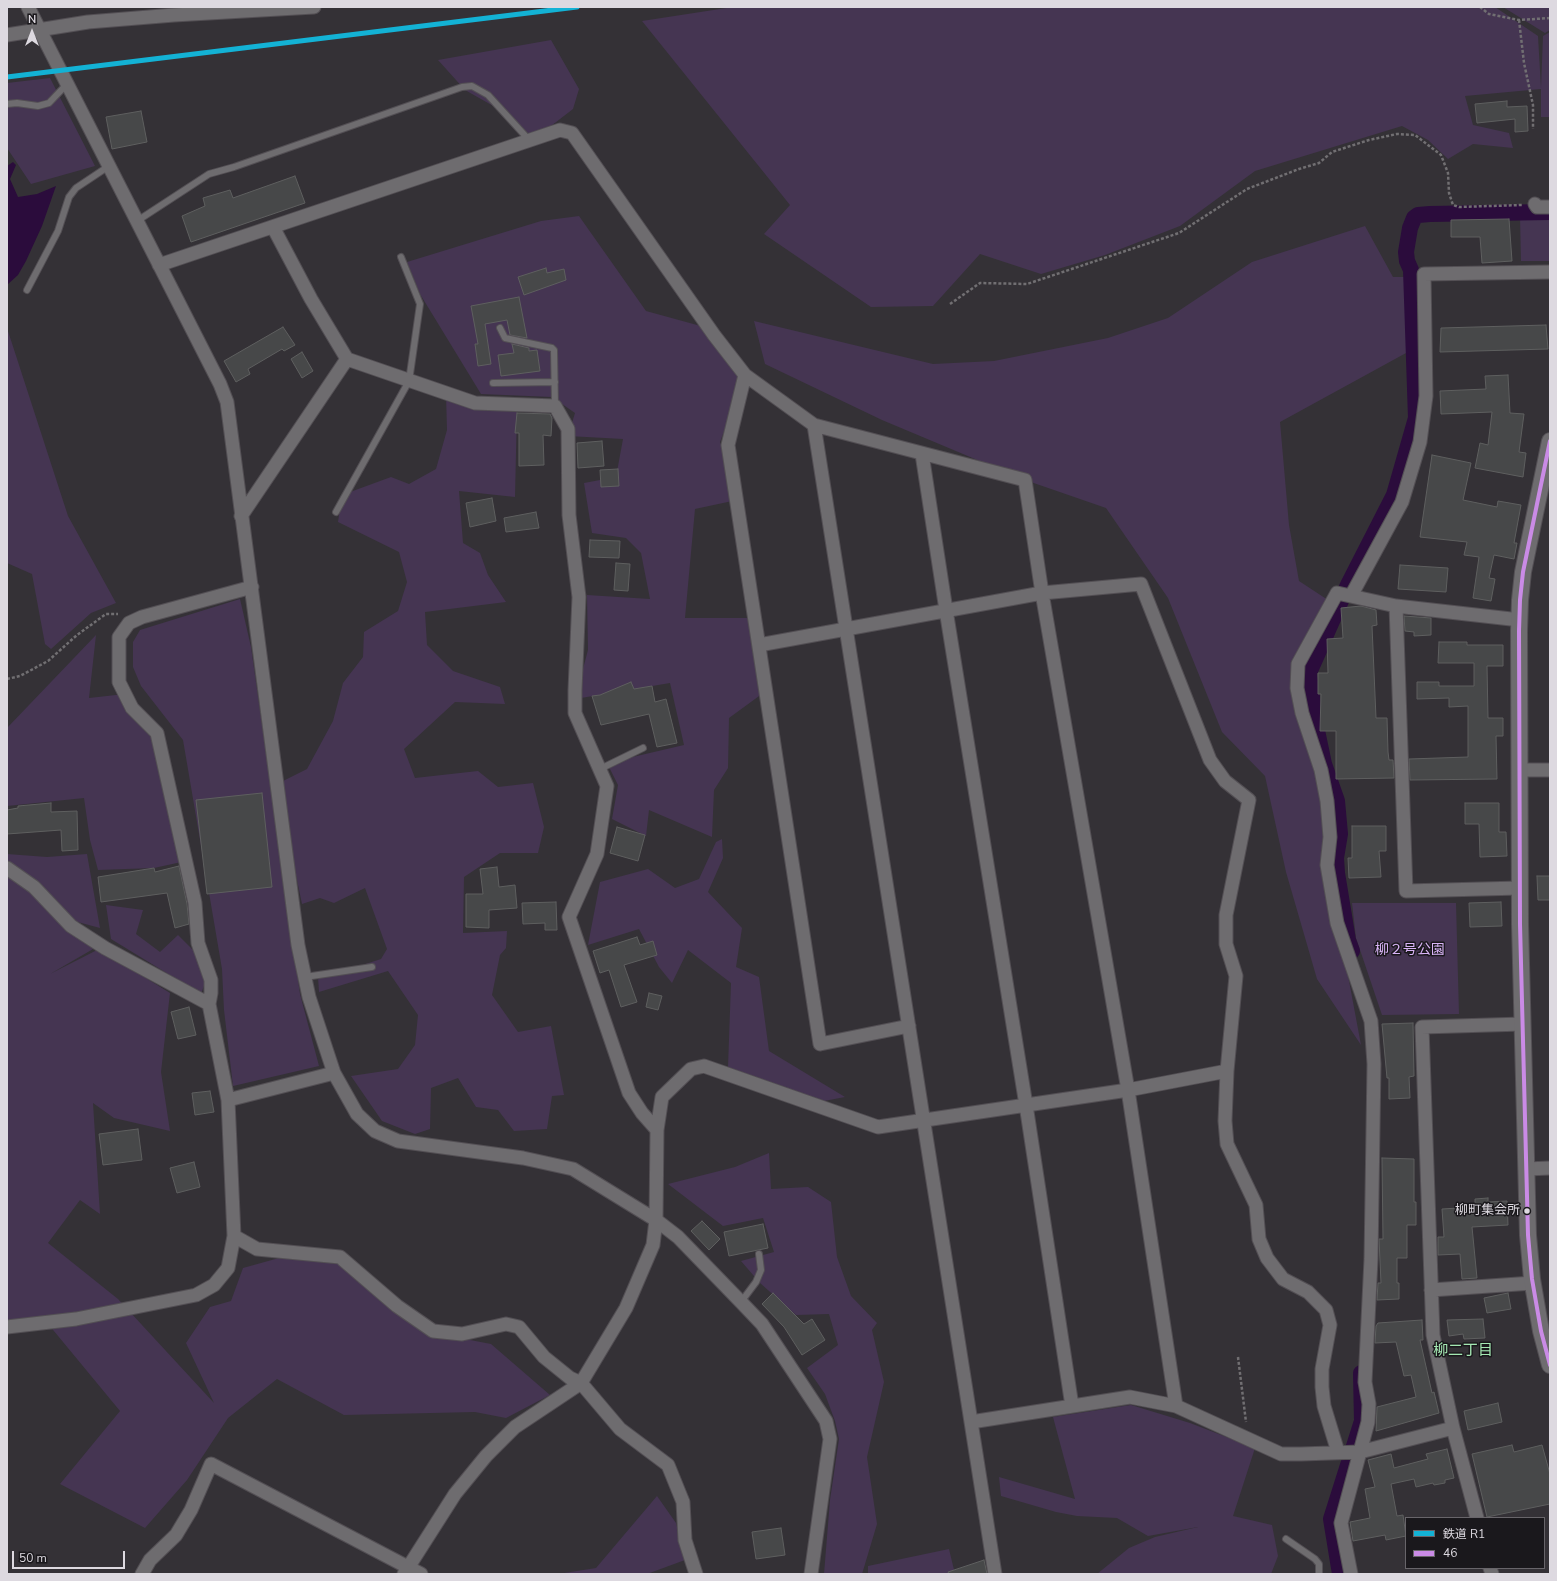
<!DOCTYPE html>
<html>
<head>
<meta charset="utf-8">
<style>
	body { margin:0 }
	#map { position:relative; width:1557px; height:1581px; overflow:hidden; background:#343136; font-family:"Nunito Sans","Noto Sans JP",sans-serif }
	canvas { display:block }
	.frame { position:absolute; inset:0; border:8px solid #ddd9e0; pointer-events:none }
	.legend { position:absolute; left:1405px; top:1517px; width:140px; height:52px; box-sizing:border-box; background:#1a181c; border:1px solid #68656a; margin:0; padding:5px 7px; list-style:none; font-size:12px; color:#ddd9e0 }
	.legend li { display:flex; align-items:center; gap:8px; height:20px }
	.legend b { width:20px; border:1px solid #68656a }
	.north { position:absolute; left:12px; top:12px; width:40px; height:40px; -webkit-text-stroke:3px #1a181c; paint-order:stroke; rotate:0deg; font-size:11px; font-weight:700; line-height:16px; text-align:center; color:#ddd9e0 }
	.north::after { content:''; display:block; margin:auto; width:14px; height:18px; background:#ddd9e0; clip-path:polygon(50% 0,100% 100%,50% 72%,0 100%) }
	.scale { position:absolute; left:12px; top:1551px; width:113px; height:18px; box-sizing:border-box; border:2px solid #ddd9e0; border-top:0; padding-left:5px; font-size:12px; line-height:14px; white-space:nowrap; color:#ddd9e0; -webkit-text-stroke:3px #1a181c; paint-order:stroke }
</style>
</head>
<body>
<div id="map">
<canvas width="1557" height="1581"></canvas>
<div class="frame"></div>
<ul class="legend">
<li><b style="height:5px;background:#13b2d5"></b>鉄道 R1</li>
<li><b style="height:5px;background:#ca8be6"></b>46</li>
</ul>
<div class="north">N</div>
<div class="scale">50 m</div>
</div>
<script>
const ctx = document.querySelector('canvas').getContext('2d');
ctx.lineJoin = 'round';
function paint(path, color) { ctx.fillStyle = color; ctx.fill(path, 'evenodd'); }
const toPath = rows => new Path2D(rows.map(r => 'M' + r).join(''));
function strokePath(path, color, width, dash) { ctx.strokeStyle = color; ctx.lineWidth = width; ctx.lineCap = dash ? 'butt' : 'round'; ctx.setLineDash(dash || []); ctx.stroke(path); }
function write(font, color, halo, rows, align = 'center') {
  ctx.font = font + ' "Nunito Sans","Noto Sans JP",sans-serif'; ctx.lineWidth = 3; ctx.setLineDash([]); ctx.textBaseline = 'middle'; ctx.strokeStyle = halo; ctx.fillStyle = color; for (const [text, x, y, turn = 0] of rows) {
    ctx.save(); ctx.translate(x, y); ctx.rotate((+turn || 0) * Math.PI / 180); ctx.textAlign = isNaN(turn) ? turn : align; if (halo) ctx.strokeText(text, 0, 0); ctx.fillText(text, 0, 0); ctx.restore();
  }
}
paint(toPath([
	[733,7,1495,7,1538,36,1541,88,1543,36,1550,32,1550,117,1541,117,1541,89,1465,96,1473,125,1509,133,1513,148,1473,144,1448,159,1428,140,1402,126,1255,171,1180,226,1105,255,1041,274,980,254,933,306,871,307,764,234,790,205,642,21],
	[1503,7,1550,7,1550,30,1545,33],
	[551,40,579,89,573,109,534,139,511,116,465,90,438,60],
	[50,78,95,166,31,184,7,148,7,83],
	[579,216,646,311,708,328,745,375,720,442,737,500,695,509,685,618,755,618,766,691,729,718,728,768,714,790,712,837,649,810,646,836,612,819,618,785,607,763,684,745,670,683,575,699,588,650,587,595,650,599,641,553,626,538,592,533,584,483,616,477,623,439,568,436,575,413,552,397,481,394,420,294,407,262,541,221],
	[1520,216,1550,216,1550,261,1521,261],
	[1365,226,1393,277,1415,277,1417,347,1280,422,1289,525,1299,581,1331,602,1297,679,1325,790,1332,890,1361,1045,1317,979,1286,872,1265,776,1222,732,1168,598,1106,508,1025,480,882,420,765,364,754,321,933,364,994,361,1108,338,1168,318,1252,262],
	[7,328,68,516,116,603,91,613,51,649,45,644,32,574,7,563],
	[446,394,517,408,515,497,459,491,463,543,480,553,488,575,506,602,425,612,427,645,453,671,500,687,505,704,455,702,404,749,415,778,478,771,498,787,533,783,544,827,538,853,500,853,464,877,463,933,507,931,506,948,500,955,492,995,518,1032,551,1026,564,1095,552,1096,547,1129,514,1131,498,1110,476,1107,458,1078,431,1088,430,1129,415,1134,382,1121,351,1076,398,1069,415,1045,418,1015,388,971,319,992,318,977,347,970,381,959,387,949,365,888,334,903,320,898,302,904,277,784,307,769,333,721,343,683,363,657,364,632,398,611,407,582,399,552,338,522,342,495,391,477,409,484,436,469,447,430],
	[240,599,251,647,300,994,319,1066,233,1086,224,1010,222,969,183,740,141,686,133,667,133,642,140,630],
	[96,635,89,698,125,694,155,731,186,861,154,868,98,870,90,840,84,798,7,806,7,728],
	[722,839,723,858,708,892,742,928,736,967,759,977,769,1051,845,1097,824,1101,728,1067,731,983,688,950,672,983,659,967,639,929,588,945,600,882,648,869,675,888,699,879,716,842],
	[7,854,47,857,87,854,100,928,74,921,26,875,7,861],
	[7,875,21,878,100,945,50,974,99,949,170,993,161,1072,170,1131,114,1118,93,1103,100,1214,80,1200,48,1243,118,1299,214,1403,186,1343,210,1307,231,1301,243,1268,279,1258,341,1264,423,1331,491,1344,550,1395,506,1418,475,1412,344,1415,277,1379,228,1418,187,1480,145,1528,60,1484,120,1411,49,1325,7,1322],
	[1352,903,1456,903,1459,1014,1382,1015,1356,938],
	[106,905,143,910,136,934,160,952,178,935,194,951,205,983,201,994,111,939],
	[769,1153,771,1189,808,1187,831,1202,837,1257,851,1296,877,1323,872,1330,884,1382,867,1457,877,1524,862,1574,824,1574,830,1500,839,1439,835,1421,825,1394,807,1368,838,1345,829,1314,796,1315,760,1283,741,1261,774,1252,763,1218,723,1226,668,1184,735,1167],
	[1131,1405,1190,1423,1255,1448,1233,1516,1272,1525,1278,1556,1271,1574,1097,1574,1129,1548,1155,1537,1198,1527,1148,1536,1117,1518,1077,1516,1056,1512,1001,1496,999,1477,1075,1499,1053,1417],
	[657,1496,676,1523,685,1560,647,1574,558,1574,596,1568],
	[949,1549,955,1574,868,1574,868,1566]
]), '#453552');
paint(toPath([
	[13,162,16,165,10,179,18,197,37,194,56,186,42,226,26,261,18,275,7,285,7,166]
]), '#2b0c3c');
strokePath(toPath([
	[1352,951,1348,940,1337,873,1336,858,1340,834,1337,801,1324,764,1315,721,1309,673,1348,585,1394,495,1416,418,1411,270,1407,261,1406,252,1410,228,1414,218,1418,215,1430,214,1550,212],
	[1340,1574,1331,1519,1362,1421,1361,1373]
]), '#2b0c3c', 16);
const building = toPath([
	[1507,101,1507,107,1527,106,1528,131,1515,132,1515,119,1477,123,1475,104,1507,101],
	[141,111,147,142,112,149,106,117,141,111],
	[295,176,305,203,191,242,182,216,205,206,203,198,230,190,233,198,295,176],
	[1509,219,1512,261,1482,263,1480,237,1451,237,1451,220,1509,219],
	[546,268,547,273,564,269,566,280,524,295,518,277,546,268],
	[519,297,527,338,510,335,507,320,485,324,491,364,478,366,475,344,478,344,471,306,519,297],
	[1546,325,1548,349,1440,352,1441,328,1546,325],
	[283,327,295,345,284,351,282,349,248,369,250,374,236,382,224,361,283,327],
	[512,344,529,348,529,351,537,350,540,371,501,376,498,355,514,353,512,344],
	[302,352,313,371,302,378,291,359,302,352],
	[1508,375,1510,413,1524,414,1519,452,1526,453,1523,477,1475,468,1480,443,1488,445,1492,412,1441,414,1440,391,1486,389,1485,376,1508,375],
	[517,413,550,414,552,418,551,436,543,435,544,465,519,466,519,433,515,433,517,413],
	[602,441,604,466,578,468,577,443,602,441],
	[1432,455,1471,463,1463,500,1497,507,1498,501,1521,505,1514,543,1517,543,1514,559,1494,555,1489,578,1495,579,1491,601,1473,598,1479,557,1464,555,1467,542,1420,537,1432,455],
	[618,469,619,486,601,487,600,470,618,469],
	[492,498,496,521,470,527,466,503,492,498],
	[536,512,539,528,506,532,504,518,536,512],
	[590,540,620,541,619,558,589,557,590,540],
	[616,563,630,564,628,591,614,590,616,563],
	[1400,565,1448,568,1446,592,1398,589,1400,565],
	[1361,606,1376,610,1377,625,1372,626,1376,718,1387,718,1388,752,1389,760,1393,760,1394,778,1336,779,1336,731,1320,731,1321,694,1318,694,1318,673,1328,673,1327,639,1343,638,1341,608,1361,606],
	[1404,616,1431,618,1431,635,1414,636,1414,632,1405,631,1404,616],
	[1439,642,1467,642,1467,645,1503,645,1503,666,1487,666,1488,718,1503,718,1503,736,1496,736,1497,779,1410,780,1409,759,1468,757,1468,706,1449,707,1449,698,1417,699,1417,682,1439,682,1439,686,1474,686,1474,663,1438,663,1439,642],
	[631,682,634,689,652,686,655,702,666,699,677,743,657,747,649,714,601,725,592,696,600,695,631,682],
	[262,793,272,887,207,894,196,800,262,793],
	[51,803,51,812,77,811,78,850,62,851,61,830,7,834,7,810,18,808,18,806,51,803],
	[1465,803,1499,803,1499,832,1506,832,1507,856,1480,857,1479,824,1465,824,1465,803],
	[1352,826,1386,826,1386,851,1379,851,1381,877,1349,878,1348,858,1352,858,1352,826],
	[617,827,645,835,638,861,610,853,617,827],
	[179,866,187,904,189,924,175,928,167,893,101,902,98,877,154,868,155,872,179,866],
	[497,867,499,887,515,885,517,908,489,910,489,928,466,927,466,894,483,894,480,869,497,867],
	[1537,876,1550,876,1550,900,1538,900,1537,876],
	[556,902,557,930,545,930,545,923,523,924,522,903,556,902],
	[1501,902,1502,926,1470,927,1469,903,1501,902],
	[637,937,640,945,653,941,657,955,624,965,637,1002,621,1007,609,970,600,973,593,951,637,937],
	[649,993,662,996,658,1010,646,1007,649,993],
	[189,1007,196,1035,178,1039,171,1012,189,1007],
	[1413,1023,1414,1076,1409,1077,1410,1098,1389,1099,1389,1078,1387,1078,1382,1024,1413,1023],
	[210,1091,214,1112,195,1115,192,1093,210,1091],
	[138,1129,142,1160,103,1165,99,1134,138,1129],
	[1382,1158,1414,1159,1414,1202,1416,1202,1416,1225,1407,1225,1407,1258,1397,1258,1397,1283,1399,1283,1399,1299,1377,1300,1378,1283,1381,1283,1379,1239,1383,1239,1382,1158],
	[194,1162,200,1187,177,1193,170,1168,194,1162],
	[1488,1198,1488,1202,1507,1201,1508,1225,1472,1227,1477,1278,1462,1279,1460,1254,1438,1255,1438,1237,1444,1237,1442,1209,1475,1207,1475,1199,1488,1198],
	[702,1221,720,1239,709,1250,691,1231,702,1221],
	[763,1224,768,1248,729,1256,724,1232,763,1224],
	[773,1293,804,1324,812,1319,825,1340,802,1355,784,1327,762,1304,773,1293],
	[1508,1293,1511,1309,1487,1313,1484,1298,1508,1293],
	[1483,1319,1485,1338,1464,1339,1463,1334,1449,1336,1447,1320,1483,1319],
	[1422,1320,1423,1340,1420,1340,1432,1393,1434,1392,1439,1413,1376,1431,1377,1407,1416,1397,1411,1375,1404,1376,1396,1342,1375,1343,1376,1326,1378,1323,1422,1320],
	[1498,1403,1502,1422,1468,1430,1464,1411,1498,1403],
	[1512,1445,1514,1452,1542,1445,1550,1474,1550,1504,1487,1517,1472,1454,1512,1445],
	[1447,1449,1454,1478,1445,1480,1445,1483,1434,1485,1433,1483,1416,1487,1414,1479,1391,1484,1397,1516,1403,1515,1406,1536,1386,1540,1385,1535,1353,1541,1350,1522,1370,1518,1365,1489,1375,1487,1368,1460,1391,1454,1394,1468,1428,1459,1426,1454,1447,1449],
	[781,1528,785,1555,756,1559,752,1532,781,1528],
	[984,1560,987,1574,949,1574,948,1572,984,1560]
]);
paint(building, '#474849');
strokePath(building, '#5e5f5f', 1);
const service = toPath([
	[7,104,17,103,38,106,49,103,67,84],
	[137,221,209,174,234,167,462,87,472,86,488,95,530,141],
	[27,290,58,231,69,197,76,188,109,166],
	[500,328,505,338,552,348,554,350,555,406],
	[493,383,555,382],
	[336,512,409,381,420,304,401,257],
	[600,769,643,748],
	[305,977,372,967],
	[741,1302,756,1282,761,1270,759,1254],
	[1286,1539,1315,1559,1319,1564,1319,1574]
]);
const minor = toPath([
	[28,7,220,384,227,402,298,945,309,997,334,1073,357,1114,375,1131,398,1141,523,1158,573,1169,656,1220,678,1237,741,1302,762,1324,826,1421,830,1439,811,1574],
	[7,35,88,22,174,15,314,7],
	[1535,204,1537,207,1550,207],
	[159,265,560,130,572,133,714,335,745,375,814,425,1025,480,1042,593,1128,1090,1176,1406],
	[347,359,475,403,555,406,568,429,569,515,579,597,575,690,575,713,607,786,597,854,569,917,629,1093,642,1113,657,1130,656,1220,653,1245,626,1308,581,1383,515,1427,486,1456,455,1494,404,1574],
	[745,375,728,445,820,1044,909,1026],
	[814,425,995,1574],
	[922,454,946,610,1026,1105,1072,1406],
	[241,516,347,359,311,299,273,227],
	[1351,596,1402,502,1420,442,1426,396,1424,274,1550,272],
	[1396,606,1406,891,1520,888],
	[759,645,1042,593,1141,584,1210,760,1225,781,1249,800,1226,915,1226,944,1236,976,1227,1071,1225,1121,1227,1144,1256,1205,1259,1239,1267,1258,1283,1279,1308,1292,1326,1310,1330,1325,1322,1369,1322,1387,1324,1406,1338,1452],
	[1519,770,1550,770],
	[7,868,34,887,71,926,105,948,209,1004],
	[228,1100,334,1073],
	[657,1130,662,1097,691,1069,704,1066,878,1127,1128,1090,1227,1071],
	[1527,1169,1550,1168],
	[234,1236,257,1249,340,1257,397,1306,433,1331,462,1334,506,1324,519,1327,544,1357,570,1378,581,1383,620,1429,668,1465,683,1502,685,1540,696,1574],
	[1431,1290,1533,1283],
	[7,1327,76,1319,196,1295,214,1285,228,1268,234,1236,228,1100,209,1004,211,993,211,980,198,943,195,903,157,733,132,708,119,682,119,637,129,623,142,617,252,587],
	[971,1422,1130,1397,1176,1406,1281,1454,1301,1454,1360,1452,1453,1428],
	[1477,1518,1453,1428,1433,1335,1422,1027,1523,1024],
	[1490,1568,1492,1574],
	[142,1574,150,1560,176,1535,191,1510,211,1464,421,1574],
	[1351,1574,1341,1523,1368,1422,1369,1404,1365,1382,1371,1259,1374,1064,1371,1021,1337,923,1327,865,1330,837,1327,801,1321,770,1302,713,1297,688,1298,664,1337,593,1396,606,1520,620]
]);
const tertiary = toPath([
	[1550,441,1523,572,1520,600,1519,631,1520,924,1528,1235,1532,1279,1541,1331,1550,1365]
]);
strokePath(service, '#534f54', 8);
strokePath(minor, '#534f54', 15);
strokePath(tertiary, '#534f54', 18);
strokePath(toPath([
	[1480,7,1489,14,1519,20,1550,18],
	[1519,20,1524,63,1533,105,1533,129],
	[950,304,980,283,1027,284,1179,233,1247,189,1299,169,1319,163,1332,152,1369,140,1397,134,1415,135,1441,155,1448,173,1449,193,1453,205,1459,207,1522,205],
	[7,679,20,676,48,661,77,635,106,614,118,614],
	[1238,1357,1246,1422]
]), '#716f72', 2.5, [3, 2]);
strokePath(service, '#6e6c6f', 6);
strokePath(minor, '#6e6c6f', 13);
strokePath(tertiary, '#6e6c6f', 16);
strokePath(toPath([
	[1550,441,1523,572,1520,600,1519,631,1520,924,1528,1235,1532,1279,1541,1331,1550,1365]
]), '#ca8be6', 4);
strokePath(toPath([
	[7,77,577,7]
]), '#13b2d5', 5);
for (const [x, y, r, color] of [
	[1527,1211,3.5,"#ddd9e0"]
]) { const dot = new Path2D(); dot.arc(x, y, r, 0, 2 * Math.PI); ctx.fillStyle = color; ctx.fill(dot); strokePath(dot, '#1a181c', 1.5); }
write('13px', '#ddd9e0', '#1a181c', [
	["柳町集会所",1520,1211]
], 'right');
write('14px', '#d9b4f7', '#1a181c', [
	["柳２号公園",1410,951]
]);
write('15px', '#a5e8b3', '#1a181c', [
	["柳二丁目",1463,1351]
]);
</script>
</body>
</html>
